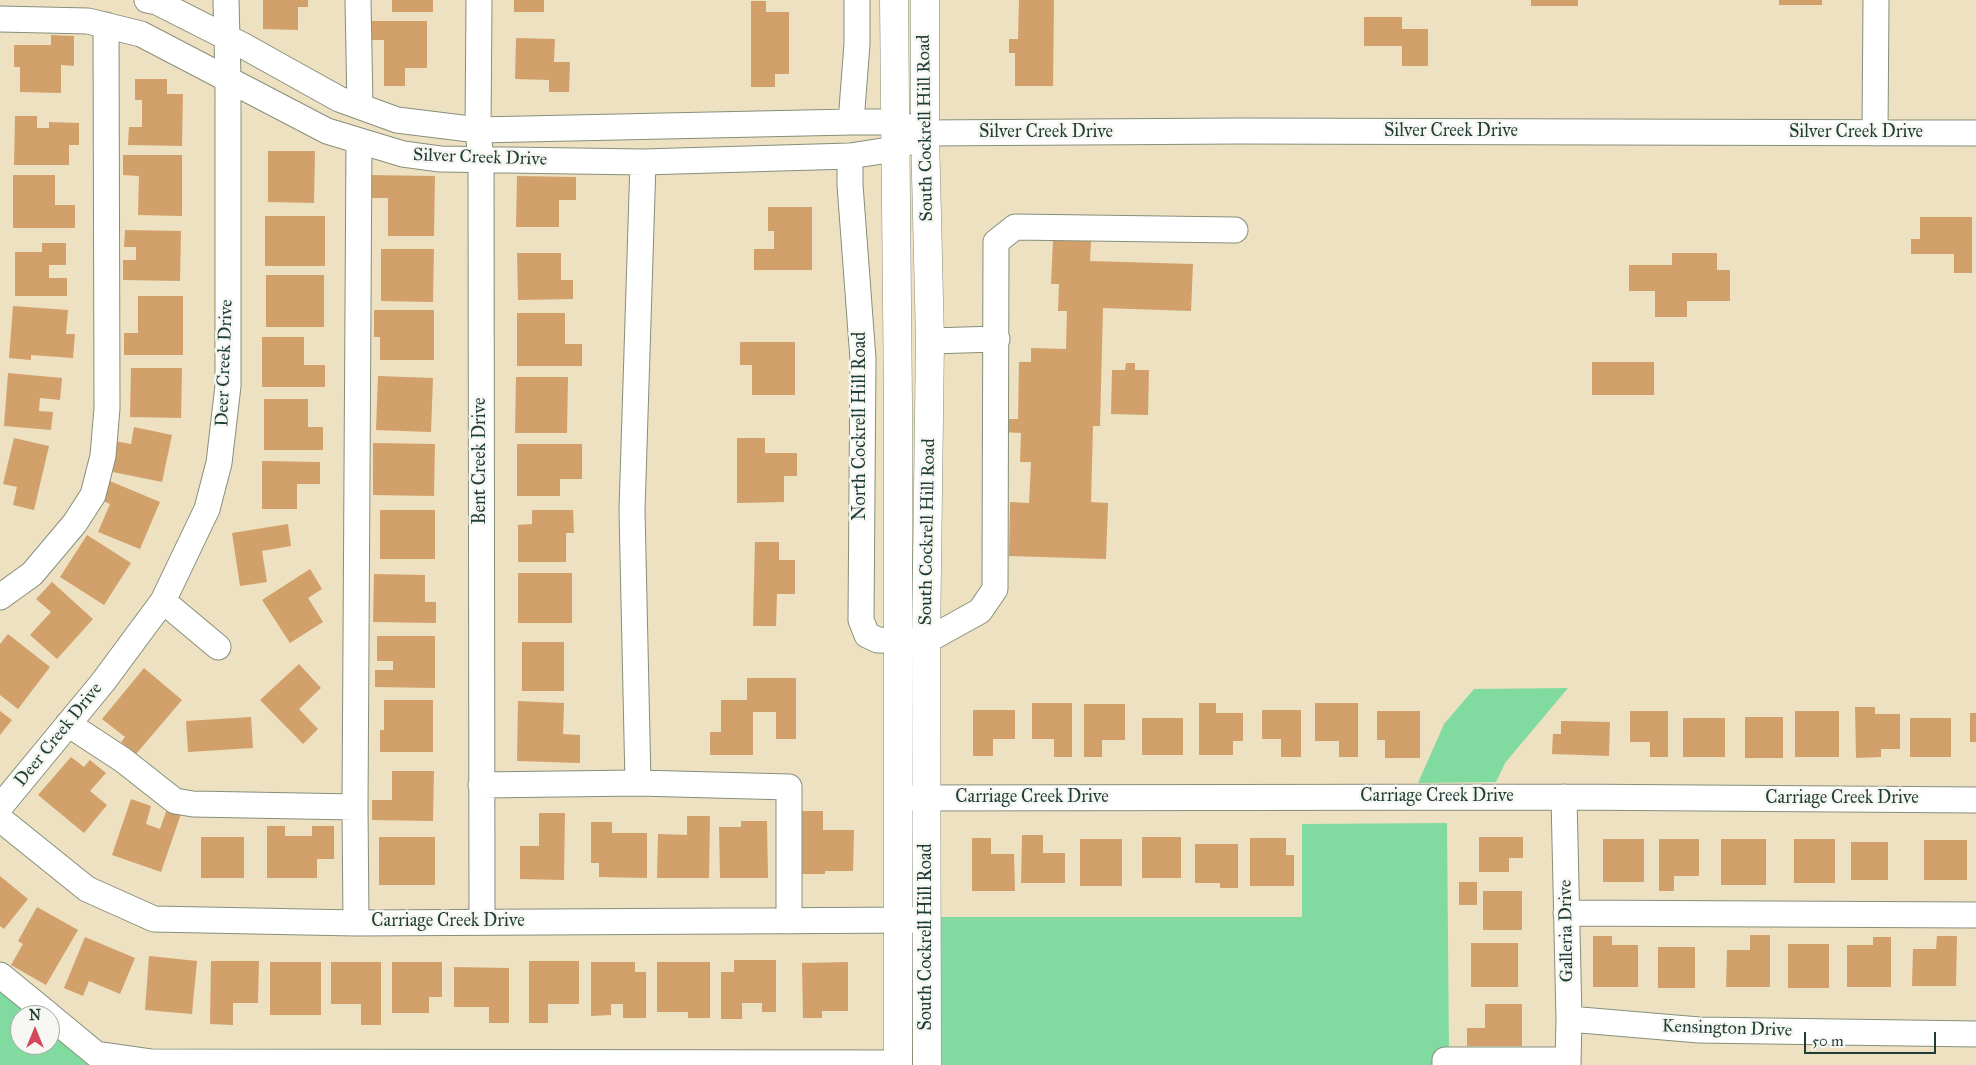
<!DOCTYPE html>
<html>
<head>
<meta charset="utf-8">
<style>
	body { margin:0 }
	#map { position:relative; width:1976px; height:1065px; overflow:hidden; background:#ede1c1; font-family:"IM FELL Great Primer",serif }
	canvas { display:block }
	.north { position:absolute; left:10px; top:1005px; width:50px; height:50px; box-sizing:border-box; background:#f6f6f2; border:1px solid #a0aca6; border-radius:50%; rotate:0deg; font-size:14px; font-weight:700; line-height:20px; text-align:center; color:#1f3d34 }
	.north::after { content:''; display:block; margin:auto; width:18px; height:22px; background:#d1495b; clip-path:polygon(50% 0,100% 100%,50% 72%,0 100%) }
	.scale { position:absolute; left:1804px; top:1032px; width:132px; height:22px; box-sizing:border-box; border:2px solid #1f3d34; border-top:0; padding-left:6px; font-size:15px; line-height:18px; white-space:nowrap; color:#1f3d34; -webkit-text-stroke:4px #f6f6f2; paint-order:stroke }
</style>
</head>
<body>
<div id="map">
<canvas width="1976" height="1065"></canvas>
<div class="north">N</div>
<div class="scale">50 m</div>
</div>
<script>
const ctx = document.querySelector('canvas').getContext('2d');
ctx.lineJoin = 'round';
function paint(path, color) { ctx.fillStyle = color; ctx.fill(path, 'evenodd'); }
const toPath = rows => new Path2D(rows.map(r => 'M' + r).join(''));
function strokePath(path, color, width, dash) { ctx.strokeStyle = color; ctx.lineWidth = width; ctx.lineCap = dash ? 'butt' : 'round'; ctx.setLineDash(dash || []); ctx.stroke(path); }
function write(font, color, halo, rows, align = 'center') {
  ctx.font = font + ' "IM FELL Great Primer",serif'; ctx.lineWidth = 5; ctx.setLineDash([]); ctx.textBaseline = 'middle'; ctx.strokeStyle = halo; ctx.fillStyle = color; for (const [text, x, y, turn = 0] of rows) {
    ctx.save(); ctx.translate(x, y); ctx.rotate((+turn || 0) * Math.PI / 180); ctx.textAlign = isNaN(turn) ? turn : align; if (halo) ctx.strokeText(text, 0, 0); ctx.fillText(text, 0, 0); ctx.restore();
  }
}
paint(toPath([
	[1568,688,1505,763,1496,782,1418,783,1444,724,1474,689],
	[1447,823,1449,1056,1439,1065,937,1065,935,917,1302,917,1302,824],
	[0,986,36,1015,20,1015,20,1045,50,1045,50,1026,98,1065,0,1065]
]), '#81dba1');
paint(toPath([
	[263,0,308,0,308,7,298,7,298,30,263,29],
	[392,0,433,0,433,12,392,12],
	[514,0,544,0,544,12,514,12],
	[1019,0,1054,0,1053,86,1015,86,1015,53,1009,53,1009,39,1018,39],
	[1531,0,1578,0,1578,6,1531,6],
	[1779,0,1822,0,1822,5,1779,5],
	[751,1,766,1,766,12,789,12,789,74,775,74,775,87,751,87],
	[1364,17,1402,17,1402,29,1428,29,1428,66,1402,66,1402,46,1364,46],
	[371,21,427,21,427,68,405,68,405,86,384,86,384,40,371,40],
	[51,35,74,36,74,66,61,65,61,93,20,92,20,67,14,67,14,45,51,45],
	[516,38,555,39,554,62,570,62,569,92,549,92,549,80,515,79],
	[135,79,167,79,167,94,183,94,182,146,128,145,129,127,142,127,142,100,135,100],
	[15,116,37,116,37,128,49,128,49,122,79,123,79,145,69,145,69,165,14,165],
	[268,151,315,151,314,203,268,202],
	[123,155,182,155,182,216,138,215,139,176,123,175],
	[13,175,55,175,55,205,75,205,75,228,13,228],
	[368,175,435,176,434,236,388,236,388,198,367,198],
	[517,176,576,177,576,200,559,200,559,227,516,227],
	[768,207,812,207,812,270,754,270,754,249,774,249,774,231,768,231],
	[265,216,325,216,325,266,265,266],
	[1920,217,1972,217,1972,273,1954,273,1954,254,1911,254,1911,239,1920,239],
	[125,230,181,231,180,281,123,280,123,260,136,260,136,247,124,247],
	[1053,240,1091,241,1090,261,1193,264,1191,311,1103,308,1100,426,1093,426,1091,502,1108,503,1106,559,1009,556,1010,502,1029,503,1031,462,1020,462,1021,433,1002,432,1002,419,1018,419,1019,362,1031,362,1031,348,1066,349,1067,311,1058,311,1059,284,1051,284],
	[42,243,66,243,66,265,49,265,49,278,67,278,67,296,15,296,15,252,42,252],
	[381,249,434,249,433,302,381,301],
	[517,253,561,253,561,280,573,280,573,299,518,300],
	[1672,253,1717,253,1717,270,1730,270,1730,301,1687,301,1687,317,1655,317,1655,291,1629,291,1629,265,1672,265],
	[266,275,324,275,324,327,266,327],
	[138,296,183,296,183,355,124,355,124,333,138,333],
	[13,306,68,310,66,334,75,334,73,358,31,355,31,360,9,358],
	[374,310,434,310,434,360,380,360,380,337,374,337],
	[517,313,565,313,565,344,582,344,582,366,517,366],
	[262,337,304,337,304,365,325,365,325,387,262,387],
	[740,342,795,342,795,395,752,395,752,365,740,365],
	[1592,362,1654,362,1654,395,1592,395],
	[1126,363,1135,363,1135,370,1149,370,1148,415,1111,414,1112,370,1125,370],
	[131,368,182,368,181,418,130,417],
	[8,373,62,378,60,400,40,398,39,411,53,412,51,430,4,426],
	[378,376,433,378,431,432,376,430],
	[516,377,568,377,567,433,515,433],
	[264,399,308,399,308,427,323,427,323,450,264,450],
	[134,427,172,435,162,482,108,471,114,441,131,444],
	[14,438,49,446,34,510,13,505,17,487,3,484],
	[737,438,765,438,765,453,797,453,797,476,784,476,784,502,737,503],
	[373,443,435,444,434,496,373,495],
	[517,444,582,444,582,479,560,479,560,496,517,496],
	[262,461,320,462,320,484,297,484,297,509,262,509],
	[105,479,160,502,140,549,98,532,110,504,96,498],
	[380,510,435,510,435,559,380,559],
	[532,510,573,510,574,533,566,533,566,562,518,562,518,525,532,524],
	[288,524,291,546,262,551,267,582,240,586,232,533],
	[87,535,131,563,104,605,60,577],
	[755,542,779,542,779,560,795,560,795,594,777,594,776,626,753,626],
	[310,569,322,589,308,598,323,622,290,643,262,600],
	[518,573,572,573,572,623,518,623],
	[374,574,425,575,425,602,436,602,436,623,373,622],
	[52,582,93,619,57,659,30,635,51,612,36,599],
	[8,634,50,667,18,709,0,695,0,644],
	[377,636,435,636,435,688,375,687,375,670,393,670,393,661,377,661],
	[522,642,564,642,564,691,522,691],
	[299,664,321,688,299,709,318,729,303,744,260,700],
	[144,668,182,700,136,754,121,742,125,737,102,719],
	[747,678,796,678,796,739,776,739,776,712,753,712,753,755,710,755,710,732,721,732,721,700,747,700],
	[384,700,433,700,433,752,380,752,380,730,384,730],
	[518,701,564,703,563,734,580,735,580,763,517,761],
	[1032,703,1072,703,1072,757,1054,757,1054,739,1032,739],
	[1199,703,1216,703,1216,713,1243,713,1243,741,1233,741,1233,755,1199,755],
	[1315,703,1358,703,1358,757,1339,757,1339,741,1315,741],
	[1084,704,1125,704,1125,740,1102,740,1102,757,1084,757],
	[1855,707,1875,707,1875,714,1900,714,1900,749,1881,749,1881,757,1856,758],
	[973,710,1015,710,1015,739,993,739,993,756,973,756],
	[1262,710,1301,710,1301,757,1281,757,1281,739,1262,739],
	[0,711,12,720,0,735],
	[1377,711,1420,711,1420,758,1385,758,1385,740,1377,740],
	[1630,711,1668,711,1668,757,1650,757,1650,742,1630,742],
	[1795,711,1839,711,1839,757,1795,757],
	[1970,713,1976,713,1976,742,1970,742],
	[251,717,253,748,188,752,186,721],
	[1745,717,1783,717,1783,758,1745,758],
	[1142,718,1183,718,1183,755,1142,755],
	[1683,718,1725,718,1725,757,1683,757],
	[1910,718,1951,718,1951,757,1910,757],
	[1561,721,1610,722,1609,756,1552,754,1553,734,1561,734],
	[71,757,84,767,90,760,106,773,90,791,107,805,84,833,38,795],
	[392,771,434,771,433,821,372,820,372,800,392,800],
	[131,799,151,806,146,824,160,829,167,809,181,814,161,872,112,855],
	[799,811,823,811,823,830,854,830,853,871,825,871,825,874,798,874],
	[539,813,565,813,564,880,520,879,520,846,539,846],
	[687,816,710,816,709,878,657,878,658,834,687,835],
	[741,821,767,821,768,878,720,878,719,827,741,827],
	[591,822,612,822,612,833,647,833,647,878,599,877,599,863,591,863],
	[267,826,285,826,285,836,312,836,312,826,334,826,334,859,317,859,317,878,267,878],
	[1022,835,1043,835,1043,853,1065,853,1065,883,1021,883],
	[201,837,244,837,244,878,201,878],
	[379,837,435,837,435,885,379,885],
	[1142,837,1181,837,1181,878,1142,878],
	[1479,837,1523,837,1523,858,1509,858,1509,872,1479,872],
	[972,838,991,838,991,854,1014,854,1015,891,972,891],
	[1250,838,1286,838,1286,855,1294,855,1294,886,1250,886],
	[1080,839,1122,839,1122,886,1080,886],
	[1603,839,1644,839,1644,882,1603,882],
	[1659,839,1699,839,1699,876,1674,876,1674,891,1659,891],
	[1721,839,1766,839,1766,885,1721,885],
	[1794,839,1835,839,1835,883,1794,883],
	[1924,840,1967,840,1967,880,1924,880],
	[1851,842,1888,842,1888,880,1851,880],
	[1195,844,1238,844,1238,888,1220,888,1220,883,1195,883],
	[0,876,28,899,4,929,0,926],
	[1459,882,1477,882,1477,905,1459,905],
	[1483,891,1522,891,1522,930,1483,930],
	[37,907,78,930,46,985,11,965,23,944,18,941],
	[1750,935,1770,935,1770,987,1726,987,1727,950,1750,950],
	[1593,936,1612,936,1612,945,1638,945,1638,987,1593,987],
	[1937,936,1957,936,1956,986,1912,986,1913,949,1936,949],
	[85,937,135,958,120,994,89,981,83,996,64,988],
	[1873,937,1891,937,1891,987,1847,987,1847,945,1873,945],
	[1471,943,1518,943,1518,987,1471,987],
	[1788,944,1829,944,1829,988,1788,988],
	[1658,947,1695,947,1695,988,1658,988],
	[149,956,197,961,192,1014,145,1010],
	[734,960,776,960,776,1012,762,1012,762,1003,742,1003,742,1019,721,1019,721,972,734,972],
	[211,961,259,961,258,1003,233,1003,233,1025,210,1024],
	[529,961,579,961,579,1004,548,1004,548,1023,529,1023],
	[270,962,321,962,321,1015,270,1015],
	[331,962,381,962,381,1025,361,1025,361,1004,331,1004],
	[392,962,442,962,442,997,429,997,429,1013,392,1013],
	[591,962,635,962,635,972,646,972,646,1018,623,1018,623,1004,611,1004,611,1015,591,1016],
	[657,962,710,962,710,1018,688,1018,688,1012,657,1012],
	[848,962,848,1011,822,1011,822,1018,803,1018,802,963],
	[454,967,509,968,509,1023,489,1023,489,1007,454,1007],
	[1485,1004,1522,1004,1522,1046,1467,1046,1467,1028,1485,1028]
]), '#d2a06b');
const minor = toPath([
	[147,0,157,2,242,45,339,99,397,120,478,130,851,122,895,122,925,133,1238,131,1976,133],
	[358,0,360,106],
	[479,0,478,130,481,160,482,922],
	[0,19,88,21,141,34,327,131,403,154,440,159,643,162,850,156,895,149,914,139],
	[851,122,857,44,857,0],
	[1875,133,1876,0],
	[850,156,850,185,863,359,861,620,867,635,878,640,926,641,980,611,995,589,996,242,1015,227,1235,230],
	[930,341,997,339],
	[0,597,32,574,75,523,93,495,103,456,107,408,106,25],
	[163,601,218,647],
	[68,724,123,760,175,801,193,804,355,807],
	[638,783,632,510,643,162],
	[481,785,638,783,789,787,789,921],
	[1564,797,1569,1019,1568,1065],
	[906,798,1564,797,1976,800],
	[0,807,103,682,163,601,207,509,219,463,228,386,228,79,226,0],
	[0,819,87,889,154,919,356,923,919,920],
	[1566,913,1976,915],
	[356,923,355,807,359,141],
	[0,975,49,1015],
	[50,1016,96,1054,152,1062,899,1063],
	[1569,1019,1699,1030,1976,1034],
	[1445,1065,1445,1060,1568,1060]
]);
const major = toPath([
	[894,0,898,403,898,1065],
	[925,0,925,133,930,341,926,641,927,1065]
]);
strokePath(minor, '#868f7a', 27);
strokePath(major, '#868f7a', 29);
strokePath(minor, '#fff', 25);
strokePath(major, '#fff', 28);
write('18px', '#1f3d34', '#f6f6f2', [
	["South Cockrell Hill Road",926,128,-91],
	["Silver Creek Drive",1451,132],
	["Silver Creek Drive",1046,133],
	["Silver Creek Drive",1856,133],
	["Silver Creek Drive",480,158,2],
	["Deer Creek Drive",225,363,-88],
	["North Cockrell Hill Road",861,426,-90],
	["Bent Creek Drive",481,461,-90],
	["South Cockrell Hill Road",928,532,-89],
	["Deer Creek Drive",59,735,-51],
	["Carriage Creek Drive",1437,797],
	["Carriage Creek Drive",1032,798],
	["Carriage Creek Drive",1842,799],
	["Carriage Creek Drive",448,922],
	["Galleria Drive",1567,931,-91],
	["South Cockrell Hill Road",927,937,-90],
	["Kensington Drive",1727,1029,2]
]);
</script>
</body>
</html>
